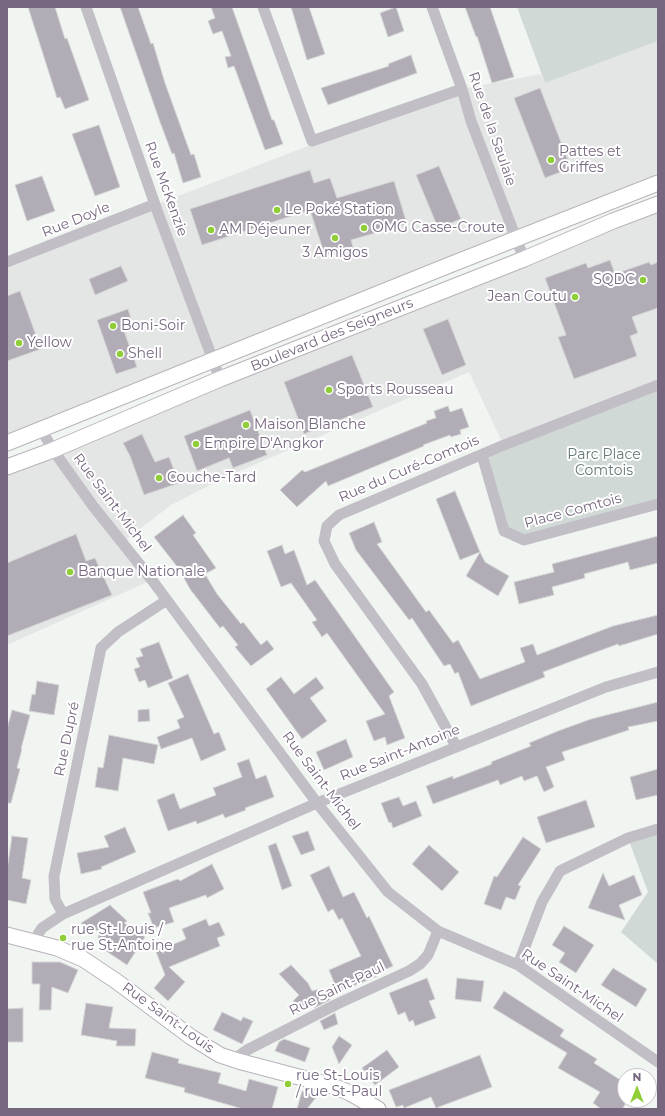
<!DOCTYPE html>
<html>
<head>
<meta charset="utf-8">
<style>
	body { margin:0 }
	#map { position:relative; width:665px; height:1116px; overflow:hidden; background:#f1f5f2; font-family:Montserrat,sans-serif }
	canvas { display:block }
	.frame { position:absolute; inset:0; border:8px solid #76677f; pointer-events:none }
	.north { position:absolute; left:617px; top:1068px; width:40px; height:40px; box-sizing:border-box; background:#fff; border:1px solid #c8c2cc; border-radius:50%; rotate:0deg; font-size:11px; font-weight:700; line-height:16px; text-align:center; color:#76677f }
	.north::after { content:''; display:block; margin:auto; width:14px; height:18px; background:#90ce38; clip-path:polygon(50% 0,100% 100%,50% 72%,0 100%) }
</style>
</head>
<body>
<div id="map">
<canvas width="665" height="1116"></canvas>
<div class="frame"></div>
<div class="north">N</div>
</div>
<script>
const ctx = document.querySelector('canvas').getContext('2d');
ctx.lineJoin = 'round';
function paint(path, color) { ctx.fillStyle = color; ctx.fill(path, 'evenodd'); }
const toPath = rows => new Path2D(rows.map(r => 'M' + r).join(''));
function strokePath(path, color, width, dash) { ctx.strokeStyle = color; ctx.lineWidth = width; ctx.lineCap = dash ? 'butt' : 'round'; ctx.setLineDash(dash || []); ctx.stroke(path); }
function write(font, color, halo, rows, align = 'center') {
  ctx.font = font + ' Montserrat,sans-serif'; ctx.lineWidth = 4; ctx.setLineDash([]); ctx.textBaseline = 'middle'; ctx.strokeStyle = halo; ctx.fillStyle = color; for (const [text, x, y, turn = 0] of rows) {
    ctx.save(); ctx.translate(x, y); ctx.rotate((+turn || 0) * Math.PI / 180); ctx.textAlign = isNaN(turn) ? turn : align; if (halo) ctx.strokeText(text, 0, 0); ctx.fillText(text, 0, 0); ctx.restore();
  }
}
paint(toPath([
	[658,41,658,177,7,443,7,262,313,144,462,89,541,74,545,83],
	[658,204,658,385,502,442,469,372,226,477,171,505,122,543,152,580,7,645,7,468]
]), '#e4e5e5');
paint(toPath([
	[517,7,658,7,658,41,545,83],
	[658,385,658,504,524,540,504,531,482,455],
	[658,829,658,964,621,932,648,892,628,838]
]), '#d1d9d7');
const building = toPath([
	[28,7,55,7,65,39,67,38,89,100,65,109,60,97,57,98,28,7],
	[120,7,138,7,151,44,153,43,165,83,191,155,194,154,201,177,183,183,174,153,172,154,160,122,120,7],
	[211,7,232,7,272,120,274,120,283,144,265,150,234,66,228,68,225,57,231,56,222,31,213,34,208,21,215,18,211,7],
	[291,7,309,7,325,54,307,60,291,7],
	[396,7,404,31,388,37,380,13,396,7],
	[465,7,490,7,514,77,492,83,477,36,476,37,465,7],
	[411,55,417,73,328,105,321,88,389,66,388,64,411,55],
	[540,88,571,168,545,178,514,98,540,88],
	[99,125,120,187,95,196,72,134,99,125],
	[439,166,461,219,438,228,416,175,439,166],
	[310,170,314,183,330,178,337,198,394,181,407,224,351,240,353,247,325,256,310,210,202,245,190,209,310,170],
	[42,176,55,211,27,221,15,185,42,176],
	[610,260,615,274,649,262,651,265,658,262,658,308,632,317,638,333,630,336,637,356,574,379,558,337,566,335,545,278,586,263,588,268,610,260],
	[121,266,128,281,95,295,89,279,121,266],
	[20,291,41,349,7,361,7,296,20,291],
	[128,309,133,325,123,328,137,367,116,374,97,320,128,309],
	[448,319,466,365,442,375,423,329,448,319],
	[352,355,373,407,304,434,284,382,352,355],
	[448,406,450,412,462,408,469,427,460,430,461,434,451,437,450,435,423,445,424,446,328,486,326,481,297,507,280,490,302,470,305,472,427,423,426,421,436,418,434,411,448,406],
	[250,410,267,455,233,468,229,458,197,471,184,436,250,410],
	[142,434,155,462,169,457,179,483,144,495,130,456,123,443,142,434],
	[455,491,480,552,460,560,436,499,455,491],
	[183,515,196,533,193,535,216,568,205,574,217,594,241,624,243,622,261,645,267,640,274,649,251,666,235,647,238,645,223,626,220,628,190,589,179,569,154,537,183,515],
	[374,522,382,542,377,544,426,612,429,610,453,643,458,640,480,679,525,662,520,648,533,644,537,655,613,626,658,615,658,634,619,646,618,644,580,658,543,672,545,677,471,706,458,672,455,674,450,664,444,666,412,618,409,620,356,550,349,533,374,522],
	[76,534,86,561,95,558,112,595,7,636,7,563,76,534],
	[658,536,658,563,630,570,628,562,584,574,585,578,552,587,554,595,519,604,514,582,554,572,552,564,658,536],
	[282,545,285,554,294,550,307,585,315,580,394,692,389,696,405,738,387,745,385,737,374,741,366,721,385,714,327,633,322,637,312,622,317,620,291,583,281,587,267,551,282,545],
	[480,552,485,562,509,576,498,596,466,576,480,552],
	[159,642,173,678,148,688,145,680,139,682,134,669,140,667,136,658,143,656,140,649,159,642],
	[188,674,214,734,219,732,226,750,201,761,192,738,161,749,157,737,180,728,177,720,184,717,168,683,188,674],
	[281,677,294,694,316,677,324,688,310,698,327,721,302,739,266,689,281,677],
	[37,681,59,685,54,715,29,711,32,694,35,695,37,681],
	[658,702,658,721,628,727,629,730,562,752,565,760,546,767,554,787,544,792,537,776,524,781,522,776,500,785,498,780,433,804,426,786,453,776,453,779,492,764,491,762,531,746,529,743,558,731,591,719,658,702],
	[149,709,150,721,138,722,138,710,149,709],
	[12,710,30,715,21,749,22,749,17,768,20,769,11,803,7,803,7,729,12,710],
	[109,735,158,745,154,764,123,758,118,791,95,787,98,767,103,768,109,735],
	[346,739,353,757,324,770,316,752,346,739],
	[249,759,256,779,266,775,274,797,245,808,246,810,225,818,223,814,197,824,196,821,168,831,157,800,174,793,180,809,216,795,213,788,242,777,237,763,249,759],
	[658,769,658,795,636,800,630,777,658,769],
	[399,797,403,806,416,801,422,816,393,828,391,822,389,823,381,803,399,797],
	[586,800,595,827,546,843,537,817,586,800],
	[125,827,136,852,101,867,102,869,81,874,77,853,109,847,104,836,125,827],
	[308,831,315,850,301,855,292,836,308,831],
	[12,836,28,838,22,878,31,880,26,904,7,900,7,870,12,836],
	[523,837,541,849,518,885,521,886,515,900,506,897,501,910,484,904,494,876,497,877,523,837],
	[276,843,292,886,282,890,268,846,276,843],
	[429,845,459,872,442,891,412,864,429,845],
	[212,864,224,889,207,898,206,895,169,908,174,922,154,928,148,913,151,913,143,892,178,879,180,881,212,864],
	[329,866,343,897,354,892,367,918,369,916,393,966,377,973,378,976,338,992,329,970,361,956,342,918,339,920,333,909,328,912,310,875,329,866],
	[603,873,609,886,634,875,642,895,619,905,625,920,588,908,603,873],
	[110,905,127,921,124,923,145,937,127,965,106,951,108,948,98,939,99,931,95,930,93,935,81,923,110,905],
	[206,919,209,926,219,922,225,935,217,938,220,946,169,967,185,982,168,1001,154,988,165,975,153,944,164,954,162,949,186,939,182,929,206,919],
	[564,926,594,945,576,973,559,962,565,953,552,945,564,926],
	[32,962,60,962,78,970,68,993,52,987,51,1010,39,1010,40,984,32,984,32,962],
	[291,965,308,983,312,991,324,988,330,1000,314,1008,312,1005,299,1011,293,1001,299,995,279,974,291,965],
	[613,968,647,989,636,1007,601,985,613,968],
	[427,978,435,999,429,1001,436,1018,415,1026,413,1020,409,1022,405,1012,398,1015,389,993,427,978],
	[457,978,484,981,481,1002,455,999,457,978],
	[504,991,564,1030,560,1036,597,1059,594,1063,625,1083,625,1105,622,1109,601,1109,593,1103,600,1092,558,1068,567,1053,493,1008,504,991],
	[86,1003,113,1007,109,1028,136,1029,135,1046,116,1046,117,1041,81,1035,86,1003],
	[23,1008,23,1042,7,1042,7,1009,23,1008],
	[222,1012,241,1021,243,1017,253,1021,242,1044,213,1030,222,1012],
	[335,1013,338,1024,324,1030,320,1021,335,1013],
	[339,1036,352,1045,339,1064,332,1047,339,1036],
	[284,1039,310,1048,305,1062,275,1051,279,1042,284,1039],
	[387,1050,399,1067,375,1085,362,1068,387,1050],
	[152,1052,179,1059,178,1063,221,1073,218,1083,246,1091,249,1079,278,1087,272,1109,243,1109,184,1092,185,1088,145,1078,152,1052],
	[480,1055,492,1087,436,1108,431,1097,404,1108,403,1105,396,1107,389,1090,480,1055],
	[302,1091,317,1096,307,1109,297,1109,302,1091]
]);
paint(building, '#b2acb6');
strokePath(building, '#d4d6d4', 1);
const secondary = toPath([
	[7,443,452,264,658,183],
	[7,467,53,450,220,379,524,259,613,221,658,204],
	[7,935,57,948,83,959,116,981,191,1037,220,1055,238,1061,333,1086,350,1093,378,1109]
]);
strokePath(secondary, '#b8b3bb', 17);
strokePath(toPath([
	[86,7,158,213,220,379],
	[263,7,312,141,462,89],
	[432,7,462,89,471,121,524,259],
	[7,262,155,204],
	[41,429,53,450,93,506,152,580,317,803,388,892,438,931,518,965,658,1062],
	[482,455,504,531,524,540,658,504],
	[456,746,422,684,335,564,324,541,327,526,339,515,504,445,658,385],
	[63,914,55,899,54,876,101,648,118,632,167,600],
	[36,942,38,934,42,928,63,914,317,803,606,687,658,672],
	[518,965,542,902,560,871,628,838,658,829],
	[238,1061,240,1055,247,1050,337,1004,409,971,420,964,428,955,438,931]
]), '#c2bec5', 11);
strokePath(secondary, '#fff', 15);
for (const [x, y, r, color] of [
	[551,160,4,"#90ce38"],
	[277,210,4,"#90ce38"],
	[364,228,4,"#90ce38"],
	[211,230,4,"#90ce38"],
	[335,238,4,"#90ce38"],
	[643,280,4,"#90ce38"],
	[575,297,4,"#90ce38"],
	[113,326,4,"#90ce38"],
	[19,343,4,"#90ce38"],
	[120,354,4,"#90ce38"],
	[329,390,4,"#90ce38"],
	[246,425,4,"#90ce38"],
	[196,444,4,"#90ce38"],
	[159,478,4,"#90ce38"],
	[70,572,4,"#90ce38"],
	[63,938,4,"#90ce38"],
	[288,1084,4,"#90ce38"]
]) { const dot = new Path2D(); dot.arc(x, y, r, 0, 2 * Math.PI); ctx.fillStyle = color; ctx.fill(dot); strokePath(dot, '#fff', 1.5); }
write('14px', '#76677f', '#fff', [
	["Rue de la Saulaie",492,129,71],
	["Rue McKenzie",166,189,70],
	["Rue Doyle",76,220,-22],
	["Boulevard des Seigneurs",332,335,-22],
	["Rue du Curé-Comtois",409,469,-23],
	["Rue Saint-Michel",112,503,53],
	["Place Comtois",573,511,-15],
	["Rue Dupré",67,739,-78],
	["Rue Saint-Antoine",400,753,-22],
	["Rue Saint-Michel",321,781,53],
	["Rue Saint-Michel",572,986,34],
	["Rue Saint-Paul",337,989,-26],
	["Rue Saint-Louis",168,1018,36]
]);
write('14px', '#76677f', '#fff', [
	["Pattes et",559,152],
	["Griffes",559,168],
	["Le Poké Station",285,210],
	["OMG Casse-Croute",372,228],
	["AM Déjeuner",219,230],
	["3 Amigos",335,253,"center"],
	["SQDC",635,280,"right"],
	["Jean Coutu",567,297,"right"],
	["Boni-Soir",121,326],
	["Yellow",27,343],
	["Shell",128,354],
	["Sports Rousseau",337,390],
	["Maison Blanche",254,425],
	["Empire D'Angkor",204,444],
	["Couche-Tard",167,478],
	["Banque Nationale",78,572],
	["rue St-Louis /",71,930],
	["rue St-Antoine",71,946],
	["rue St-Louis",296,1076],
	["/ rue St-Paul",296,1092]
], 'left');
write('14px', '#657777', '#fff', [
	["Parc Place",604,455],
	["Comtois",604,471]
]);
</script>
</body>
</html>
